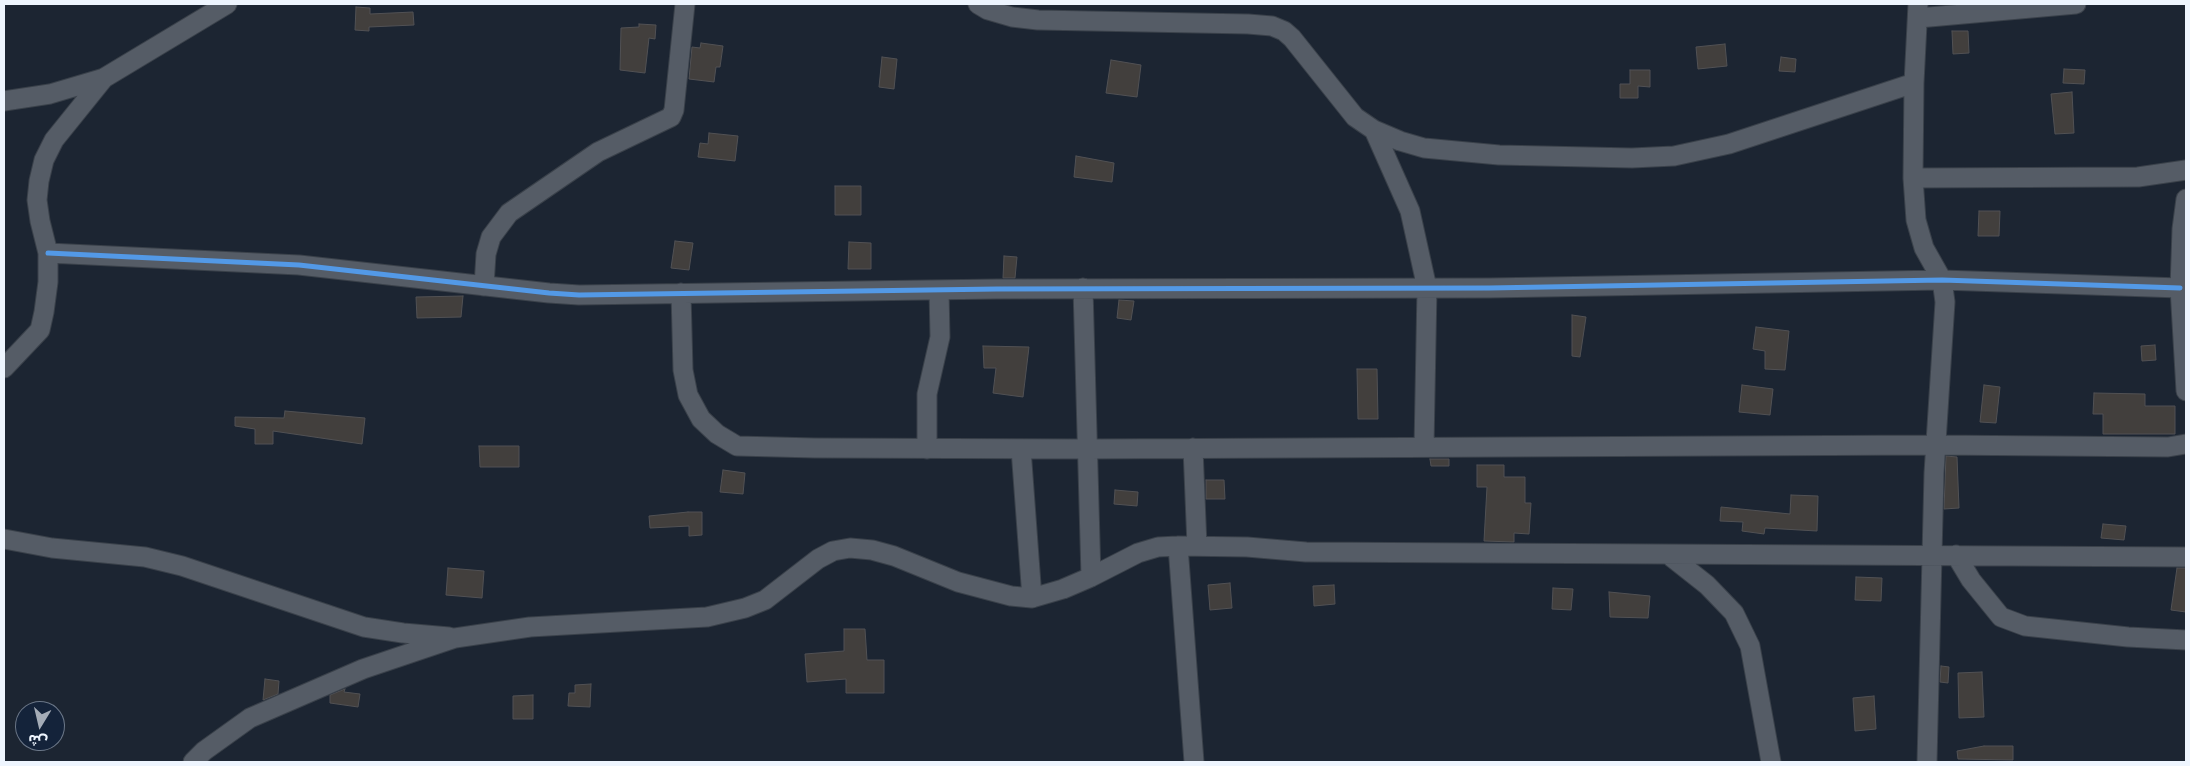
<!DOCTYPE html>
<html>
<head>
<meta charset="utf-8">
<style>
	body { margin:0 }
	#map { position:relative; width:2190px; height:766px; overflow:hidden; background:#1c2532; font-family:"Zilla Slab","Noto Sans Arabic",serif }
	canvas { display:block }
	.frame { position:absolute; inset:0; border:5px solid #eef5fe; pointer-events:none }
	.north { position:absolute; left:15px; top:701px; width:50px; height:50px; box-sizing:border-box; background:#14233a; border:1px solid #6b7788; border-radius:50%; rotate:189deg; font-size:14px; font-weight:700; line-height:20px; text-align:center; color:#eef5fe }
	.north::after { content:''; display:block; margin:auto; width:18px; height:22px; background:#a4acb7; clip-path:polygon(50% 0,100% 100%,50% 72%,0 100%) }
</style>
</head>
<body>
<div id="map">
<canvas width="2190" height="766"></canvas>
<div class="frame"></div>
<div class="north">ش</div>
</div>
<script>
const ctx = document.querySelector('canvas').getContext('2d');
ctx.lineJoin = 'round';
function paint(path, color) { ctx.fillStyle = color; ctx.fill(path, 'evenodd'); }
const toPath = rows => new Path2D(rows.map(r => 'M' + r).join(''));
function strokePath(path, color, width, dash) { ctx.strokeStyle = color; ctx.lineWidth = width; ctx.lineCap = dash ? 'butt' : 'round'; ctx.setLineDash(dash || []); ctx.stroke(path); }
const building = toPath([
	[356,7,370,8,370,14,413,12,414,25,369,27,369,31,355,30,356,7],
	[639,24,656,25,655,39,649,38,645,73,620,70,621,28,639,27,639,24],
	[1952,31,1968,31,1969,53,1953,54,1952,31],
	[701,43,723,46,720,67,716,67,714,82,689,79,692,47,700,48,701,43],
	[1725,44,1727,66,1698,69,1696,47,1725,44],
	[882,57,897,59,894,89,879,87,882,57],
	[1781,57,1796,59,1795,72,1779,71,1781,57],
	[1111,60,1141,65,1137,97,1106,93,1111,60],
	[2064,69,2085,70,2084,84,2063,83,2064,69],
	[1630,70,1650,70,1650,87,1638,86,1638,98,1620,98,1620,84,1630,84,1630,70],
	[2072,92,2074,133,2055,134,2051,94,2072,92],
	[709,133,738,136,735,161,698,157,700,143,708,144,709,133],
	[1076,156,1114,163,1112,182,1074,177,1076,156],
	[835,186,861,186,861,215,835,215,835,186],
	[1979,211,2000,211,1999,236,1978,236,1979,211],
	[675,241,693,243,689,270,671,268,675,241],
	[849,242,871,243,871,269,848,269,849,242],
	[1004,256,1017,257,1015,278,1003,278,1004,256],
	[463,296,461,317,417,318,416,297,463,296],
	[1119,300,1134,301,1131,320,1117,318,1119,300],
	[1572,315,1586,317,1580,357,1572,356,1572,315],
	[1756,327,1789,331,1785,370,1765,369,1765,351,1753,349,1756,327],
	[2155,345,2156,360,2142,361,2141,346,2155,345],
	[983,346,1029,347,1023,397,993,393,996,368,984,368,983,346],
	[1357,369,1377,369,1378,419,1358,419,1357,369],
	[1742,385,1773,389,1770,415,1739,412,1742,385],
	[1984,385,2000,387,1996,423,1980,422,1984,385],
	[2094,393,2145,394,2145,406,2175,406,2175,434,2103,434,2103,414,2093,414,2094,393],
	[285,411,365,418,362,444,273,431,273,444,255,444,255,429,235,426,235,417,284,418,285,411],
	[479,446,519,446,519,467,480,467,479,446],
	[1946,456,1957,457,1959,508,1944,509,1946,456],
	[1430,459,1449,459,1449,466,1431,466,1430,459],
	[1477,465,1504,465,1504,477,1525,477,1525,503,1531,503,1529,534,1514,533,1514,542,1484,541,1487,487,1477,487,1477,465],
	[723,470,745,473,743,494,720,492,723,470],
	[1206,480,1224,480,1225,499,1206,499,1206,480],
	[1115,490,1138,492,1137,506,1114,504,1115,490],
	[1791,495,1818,496,1817,531,1765,528,1764,534,1742,531,1743,522,1720,521,1721,507,1790,514,1791,495],
	[688,512,702,512,702,535,689,536,689,526,650,528,649,516,688,512],
	[2103,524,2126,526,2124,540,2101,538,2103,524],
	[448,568,484,571,482,598,446,595,448,568],
	[2177,568,2186,568,2186,612,2171,610,2177,568],
	[1856,577,1882,578,1881,601,1855,600,1856,577],
	[1230,583,1232,608,1210,610,1208,585,1230,583],
	[1334,585,1335,604,1314,606,1313,586,1334,585],
	[1553,588,1573,589,1571,610,1552,609,1553,588],
	[1609,592,1650,596,1648,618,1610,617,1609,592],
	[844,629,865,629,867,660,884,660,884,693,846,693,846,679,807,682,805,654,844,651,844,629],
	[1941,666,1949,667,1948,683,1940,682,1941,666],
	[1982,672,1984,717,1959,718,1958,673,1982,672],
	[265,679,279,681,278,694,263,700,265,679],
	[591,684,590,707,568,706,569,693,575,693,575,685,591,684],
	[345,689,344,692,360,694,358,707,330,703,330,695,345,689],
	[533,695,533,719,513,719,513,696,533,695],
	[1874,696,1876,729,1855,731,1853,698,1874,696],
	[1984,746,2013,746,2013,760,1958,759,1957,751,1984,746]
]);
paint(building, '#423f3d');
strokePath(building, '#515154', 1);
const street = toPath([
	[978,4,988,10,1012,17,1038,20,1248,24,1272,26,1284,31,1292,38,1355,117,1374,130,1400,141,1424,148,1499,155,1632,158,1674,156,1729,144,1914,83],
	[1918,4,1914,83,1913,178,1916,220,1924,248,1942,280,1945,302,1934,473,1927,762],
	[1918,18,2076,4],
	[4,101,50,94,104,78],
	[1374,130,1410,211,1427,288,1424,447],
	[1913,178,2138,177,2186,170],
	[2186,199,2182,229,2180,288,2186,391],
	[48,253,299,265,549,293,579,295,997,289,1489,288,1942,280,2180,288],
	[484,286,486,254,491,237,509,213,598,152,671,117,674,110,685,4],
	[1083,288,1091,577],
	[681,293,683,370,688,395,701,419,717,434,737,446,815,448,1087,449,1936,445,2168,447,2186,444],
	[4,368,40,330,44,312,48,282,48,253,40,221,37,200,39,181,44,160,54,140,104,78,227,4],
	[1193,448,1197,546],
	[927,449,927,394,940,337,939,290],
	[1021,449,1032,598],
	[4,539,52,548,145,557,182,566,364,627,403,633,449,637],
	[1178,546,1194,762],
	[1669,555,1707,585,1734,613,1750,646,1771,762],
	[1956,555,1971,580,2001,617,2025,626,2128,637,2186,640],
	[193,762,204,751,250,718,363,669,455,638,530,627,707,617,745,608,765,600,818,559,833,551,850,548,872,550,894,556,958,582,1011,596,1032,598,1063,589,1091,577,1138,553,1158,547,1178,546,1247,547,1306,552,2186,557]
]);
strokePath(street, '#3a414a', 21);
strokePath(street, '#555c66', 19);
strokePath(toPath([
	[48,253,299,265,549,293,579,295,997,289,1489,288,1942,280,2180,288]
]), '#5399e6', 5);
</script>
</body>
</html>
